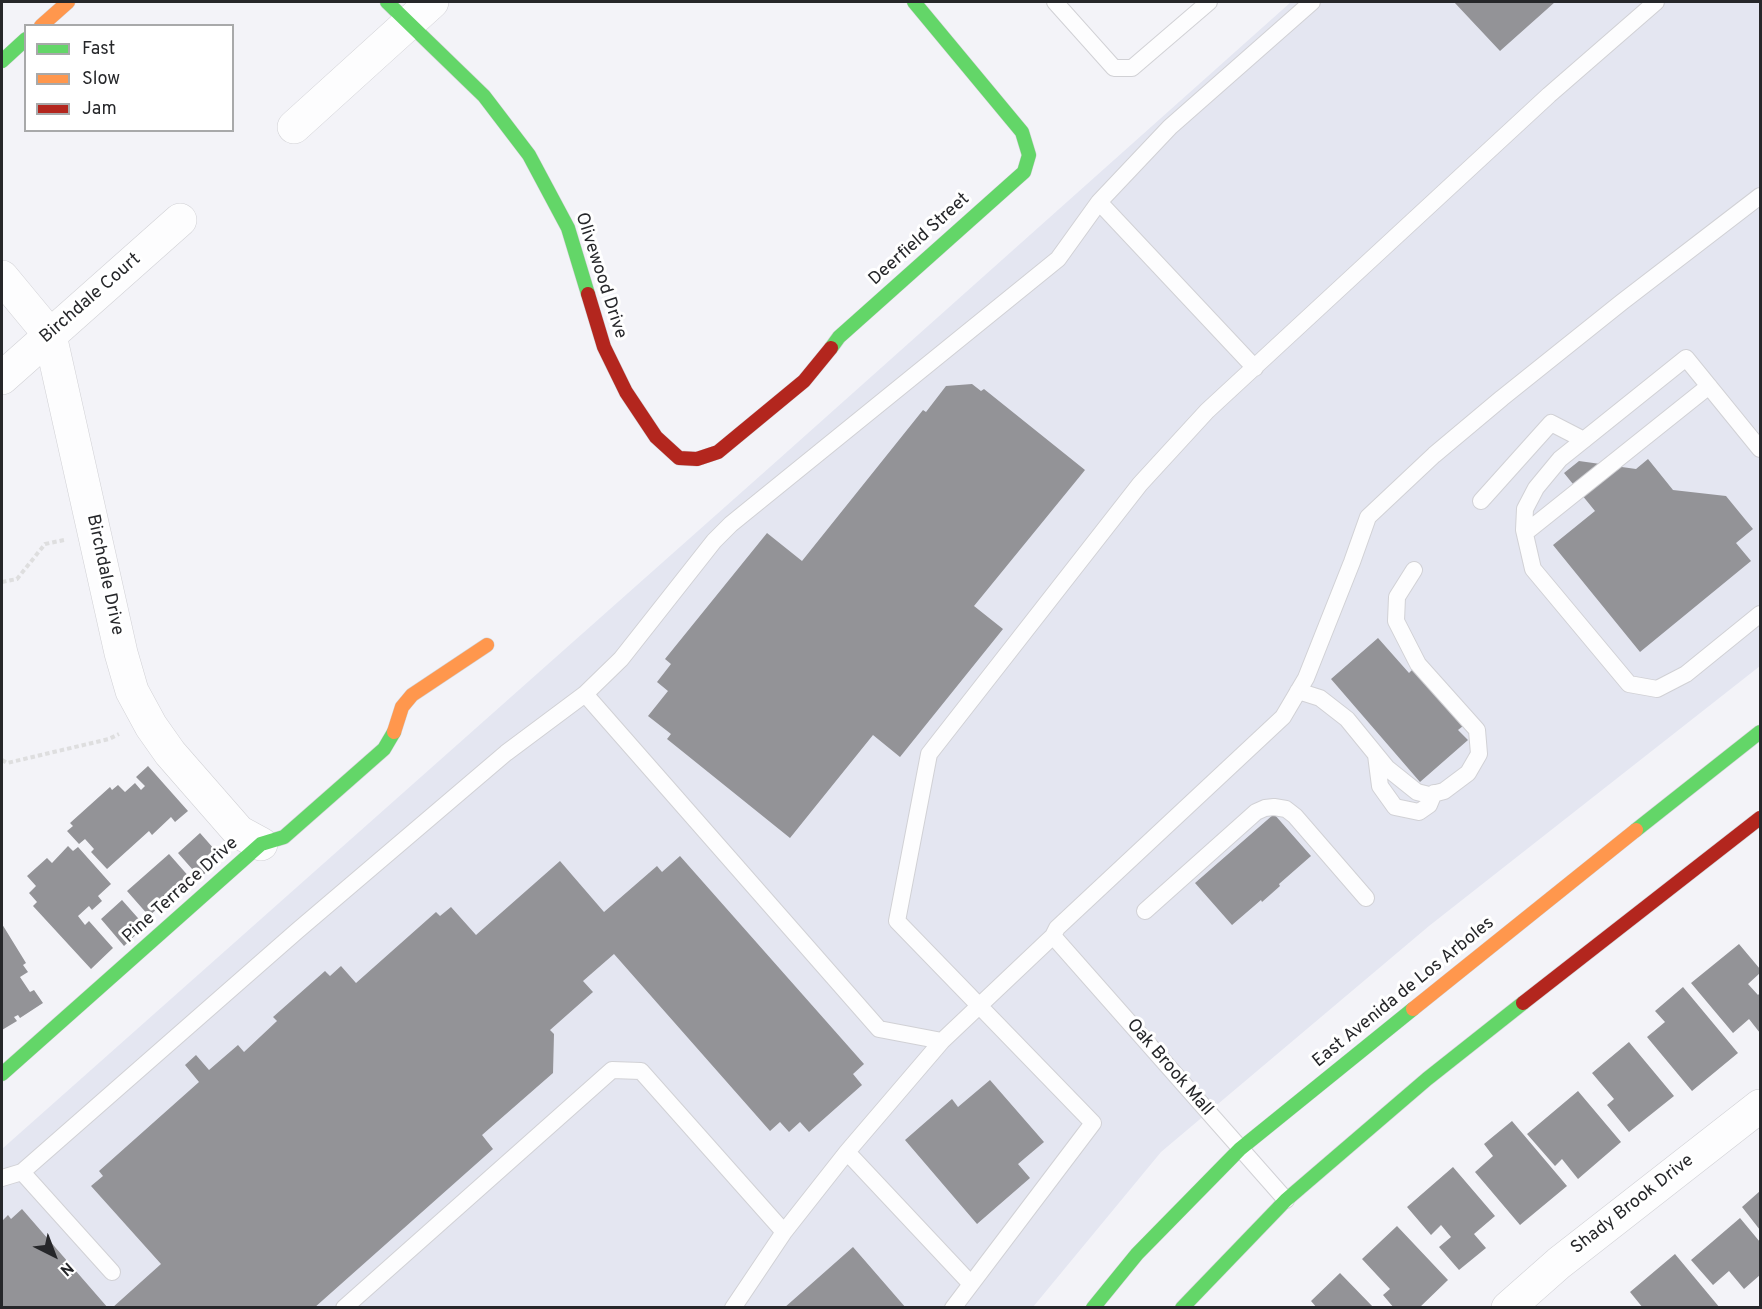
<!DOCTYPE html>
<html>
<head>
<meta charset="utf-8">
<style>
	body { margin:0 }
	#map { position:relative; width:1762px; height:1309px; overflow:hidden; background:#f3f3f8; font-family:Overpass,sans-serif }
	canvas { display:block }
	.frame { position:absolute; inset:0; border:3px solid #26272a; pointer-events:none }
	.legend { position:absolute; left:24px; top:24px; width:210px; height:108px; box-sizing:border-box; background:#fff; border:2px solid #a8a9aa; margin:0; padding:8px 10px; list-style:none; font-size:18px; color:#26272a }
	.legend li { display:flex; align-items:center; gap:12px; height:30px }
	.legend b { width:30px; border:2px solid #a8a9aa }
	.north { position:absolute; left:24px; top:1225px; width:60px; height:60px; -webkit-text-stroke:4px #fff; paint-order:stroke; rotate:138deg; font-size:16px; font-weight:700; line-height:24px; text-align:center; color:#26272a }
	.north::after { content:''; display:block; margin:auto; width:21px; height:27px; background:#26272a; clip-path:polygon(50% 0,100% 100%,50% 72%,0 100%) }
</style>
</head>
<body>
<div id="map">
<canvas width="1762" height="1309"></canvas>
<div class="frame"></div>
<ul class="legend">
<li><b style="height:8px;background:#63d668"></b>Fast</li>
<li><b style="height:8px;background:#ff974d"></b>Slow</li>
<li><b style="height:8px;background:#b3261e"></b>Jam</li>
</ul>
<div class="north">N</div>
</div>
<script>
const ctx = document.querySelector('canvas').getContext('2d');
ctx.lineJoin = 'round';
function paint(path, color) { ctx.fillStyle = color; ctx.fill(path, 'evenodd'); }
const toPath = rows => new Path2D(rows.map(r => 'M' + r).join(''));
function strokePath(path, color, width, dash) { ctx.strokeStyle = color; ctx.lineWidth = width; ctx.lineCap = dash ? 'butt' : 'round'; ctx.setLineDash(dash || []); ctx.stroke(path); }
function write(font, color, halo, rows, align = 'center') {
  ctx.font = font + ' Overpass,sans-serif'; ctx.lineWidth = 6; ctx.setLineDash([]); ctx.textBaseline = 'middle'; ctx.strokeStyle = halo; ctx.fillStyle = color; for (const [text, x, y, turn = 0] of rows) {
    ctx.save(); ctx.translate(x, y); ctx.rotate((+turn || 0) * Math.PI / 180); ctx.textAlign = isNaN(turn) ? turn : align; if (halo) ctx.strokeText(text, 0, 0); ctx.fillText(text, 0, 0); ctx.restore();
  }
}
paint(toPath([
	[1291,2,1760,2,1760,666,1429,926,1161,1152,1033,1307,2,1307,2,1149,779,459]
]), '#e4e6f1');
paint(toPath([
	[1454,2,1555,2,1500,51],
	[972,384,981,391,984,389,1085,470,974,606,1003,629,900,757,873,735,790,838,667,739,671,734,648,716,668,691,657,682,671,664,665,659,767,533,802,561,923,410,926,412,946,386],
	[1648,459,1673,490,1726,496,1753,529,1736,543,1751,561,1640,652,1553,545,1595,511,1564,473,1579,461,1636,469],
	[1378,638,1409,673,1413,669,1463,726,1458,730,1468,740,1420,782,1331,679],
	[148,766,188,811,175,822,171,817,152,835,149,831,107,869,91,852,94,849,85,839,79,844,67,831,73,826,70,823,110,787,112,790,118,785,125,792,135,783,141,790,145,786,136,777],
	[1274,814,1311,856,1279,884,1280,886,1262,902,1261,900,1232,925,1195,883],
	[200,833,222,858,200,878,178,853],
	[68,846,73,851,78,847,111,884,98,896,102,901,92,910,89,906,78,916,85,925,89,921,113,948,91,969,33,906,37,902,29,893,36,886,27,876,47,858,52,863],
	[169,854,191,879,149,916,127,891],
	[680,856,864,1064,853,1074,862,1085,809,1132,800,1122,789,1132,780,1122,770,1131,614,954,583,981,593,992,550,1030,554,1034,553,1073,482,1135,493,1149,314,1308,293,1308,291,1306,289,1308,112,1308,161,1264,91,1186,103,1176,99,1171,199,1082,185,1065,196,1055,209,1070,238,1045,244,1052,277,1021,273,1017,325,971,330,976,341,966,356,983,436,912,440,916,451,907,476,935,560,861,604,912,657,866,662,872],
	[122,900,145,926,124,946,101,919],
	[2,924,26,963,23,965,28,972,20,977,30,992,34,990,43,1003,20,1018,18,1015,14,1017,17,1021,2,1030],
	[1739,944,1760,969,1760,973,1748,984,1758,995,1760,993,1760,1033,1749,1019,1733,1033,1691,983],
	[1683,987,1738,1053,1692,1091,1647,1037,1665,1022,1655,1011],
	[1629,1042,1674,1096,1629,1132,1607,1105,1614,1099,1592,1073],
	[990,1080,1044,1142,1018,1164,1030,1178,977,1224,905,1140,952,1099,958,1107],
	[1578,1091,1621,1142,1578,1179,1562,1159,1555,1166,1527,1134],
	[1512,1121,1567,1186,1520,1225,1475,1172,1493,1156,1484,1144],
	[1453,1167,1495,1216,1474,1234,1486,1248,1459,1270,1439,1247,1451,1237,1441,1225,1431,1235,1407,1207],
	[1760,1191,1760,1230,1742,1207],
	[22,1209,108,1308,2,1308,2,1221,8,1215,11,1219],
	[1740,1218,1760,1242,1760,1275,1744,1289,1729,1271,1713,1285,1691,1260],
	[1397,1226,1448,1280,1419,1308,1394,1308,1383,1295,1390,1289,1362,1259],
	[853,1247,906,1308,784,1308],
	[1675,1254,1720,1308,1643,1308,1630,1292],
	[1340,1273,1374,1308,1317,1308,1311,1301]
]), '#939397');
const lane = toPath([
	[1055,2,1114,68,1132,68,1209,2],
	[1099,202,1255,368],
	[1760,449,1686,358,1560,459,1536,488,1525,509,1524,530,1533,569,1629,684,1657,689,1686,674,1760,614],
	[1481,501,1551,423,1584,440],
	[1525,533,1709,386],
	[1298,691,1320,698,1347,719,1387,768,1417,792,1429,795,1444,791,1468,773,1479,754,1477,730,1418,664,1396,621,1397,597,1414,570],
	[585,694,879,1029,942,1041],
	[1376,755,1380,786,1395,807,1419,812,1429,805,1434,793],
	[1145,911,1256,812,1265,808,1274,807,1286,809,1295,816,1366,898],
	[1053,936,1286,1200],
	[847,1152,971,1284],
	[22,1172,112,1272],
	[2,1178,22,1172,297,931,506,753,585,694,621,659,714,541,731,524,1058,259,1099,202,1170,127,1312,2],
	[344,1308,612,1070,641,1071,784,1232],
	[733,1308,784,1232,847,1152,942,1041,1053,936,1057,928,1283,717,1306,678,1352,562,1368,517,1434,455,1502,398,1622,302,1760,196],
	[953,1308,1093,1123,897,921,929,754,1140,484,1207,411,1549,95,1656,2]
]);
const street = toPath([
	[294,127,432,2],
	[2,277,50,335,121,653,132,691,151,726,170,753,239,832,261,844],
	[2,378,180,220],
	[1508,1308,1559,1263,1760,1106]
]);
const fast = toPath([
	[387,2,484,96,529,155,568,228,588,294],
	[2,61,26,39],
	[831,348,839,337,1024,172,1029,155,1022,132,914,2],
	[1636,830,1760,732],
	[2,1074,261,844,284,837,384,749,394,732],
	[1093,1308,1137,1254,1240,1149,1413,1009],
	[1182,1308,1286,1200,1427,1079,1523,1003]
]);
const slow = toPath([
	[41,26,68,2],
	[394,732,402,707,412,695,487,645],
	[1413,1009,1636,830]
]);
const jam = toPath([
	[588,294,604,347,626,392,656,437,679,458,697,459,718,452,804,381,831,348],
	[1523,1003,1760,818]
]);
strokePath(lane, '#d1d1d5', 18);
strokePath(street, '#d1d1d5', 34);
strokePath(fast, '#d1d1d5', 15);
strokePath(slow, '#d1d1d5', 15);
strokePath(jam, '#d1d1d5', 15);
strokePath(toPath([
	[2,582,17,579,45,544,64,540],
	[2,760,7,763,109,739,119,734]
]), '#dededf', 4, [4.5, 3]);
strokePath(lane, '#fdfdfe', 16);
strokePath(street, '#fdfdfe', 33);
strokePath(fast, '#63d668', 14);
strokePath(slow, '#ff974d', 14);
strokePath(jam, '#b3261e', 14);
write('18px', '#26272a', '#fff', [
	["Deerfield Street",920,240,-42],
	["Olivewood Drive",600,276,72],
	["Birchdale Court",91,299,-41],
	["Birchdale Drive",104,575,78],
	["Pine Terrace Drive",181,891,-42],
	["East Avenida de Los Arboles",1404,993,-39],
	["Oak Brook Mall",1169,1068,49],
	["Shady Brook Drive",1633,1205,-38]
]);
</script>
</body>
</html>
